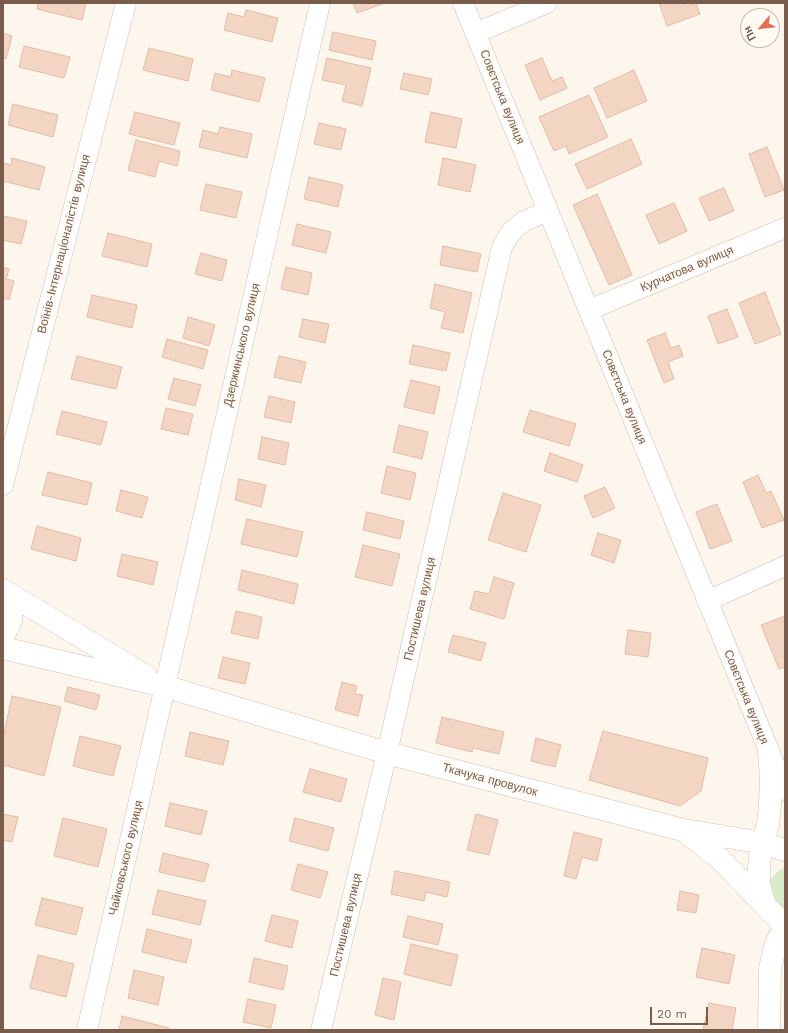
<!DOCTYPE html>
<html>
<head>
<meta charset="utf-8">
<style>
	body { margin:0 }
	#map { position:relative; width:788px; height:1033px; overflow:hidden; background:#fdf6ec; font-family:"Work Sans",sans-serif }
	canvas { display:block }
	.frame { position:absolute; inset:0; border:4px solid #7a5c4d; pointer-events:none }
	.north { position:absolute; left:740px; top:8px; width:40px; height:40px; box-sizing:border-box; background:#fffaf3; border:1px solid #cabbb1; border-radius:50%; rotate:242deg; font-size:11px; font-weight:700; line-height:16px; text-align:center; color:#7a5c4d }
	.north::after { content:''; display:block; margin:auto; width:14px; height:18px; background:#e76f51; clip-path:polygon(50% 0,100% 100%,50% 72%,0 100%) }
	.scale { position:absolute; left:650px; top:1007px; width:58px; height:18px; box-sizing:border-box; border:2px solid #7a5c4d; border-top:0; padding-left:5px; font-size:12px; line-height:14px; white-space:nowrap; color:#7a5c4d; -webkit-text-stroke:3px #fffaf3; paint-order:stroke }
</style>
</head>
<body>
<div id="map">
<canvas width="788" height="1033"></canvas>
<div class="frame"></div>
<div class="north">Пн</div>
<div class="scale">20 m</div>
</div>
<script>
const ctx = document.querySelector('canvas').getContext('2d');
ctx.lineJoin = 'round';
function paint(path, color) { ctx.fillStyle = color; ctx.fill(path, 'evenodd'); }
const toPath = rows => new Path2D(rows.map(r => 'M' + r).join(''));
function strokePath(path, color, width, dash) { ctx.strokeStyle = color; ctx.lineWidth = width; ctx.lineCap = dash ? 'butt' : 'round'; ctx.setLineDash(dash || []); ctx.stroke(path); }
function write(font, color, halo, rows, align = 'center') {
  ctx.font = font + ' "Work Sans",sans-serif'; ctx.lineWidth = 3.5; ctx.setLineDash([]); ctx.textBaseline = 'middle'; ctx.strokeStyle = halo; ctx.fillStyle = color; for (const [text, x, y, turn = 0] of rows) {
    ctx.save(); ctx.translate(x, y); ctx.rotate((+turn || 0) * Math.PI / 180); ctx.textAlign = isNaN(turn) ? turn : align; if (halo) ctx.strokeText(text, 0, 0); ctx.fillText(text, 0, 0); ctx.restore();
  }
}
paint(toPath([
	[785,868,785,913,771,903,770,881,774,875,779,870]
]), '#d8ecc9');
const building = toPath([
	[38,3,86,3,82,20,37,9,38,3],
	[353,3,385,3,357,13,353,3],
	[659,3,685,3,687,6,696,3,700,14,667,26,659,3],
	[246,10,278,18,272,42,224,30,228,13,244,17,246,10],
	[333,32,376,41,372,60,329,50,333,32],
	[3,33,12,36,6,59,3,58,3,33],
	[24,46,70,57,64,78,19,67,24,46],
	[149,48,193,59,188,81,143,70,149,48],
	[327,58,371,68,362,106,342,101,346,85,322,80,327,58],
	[542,58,552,81,562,77,567,88,540,100,525,65,542,58],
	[232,70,265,78,259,102,211,90,215,73,231,77,232,70],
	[634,70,647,101,607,118,594,88,634,70],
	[404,73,432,79,428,95,400,89,404,73],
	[589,95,608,137,569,154,566,146,554,151,539,117,589,95],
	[13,104,58,115,53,137,8,125,13,104],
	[135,112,180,123,174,145,129,134,135,112],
	[431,112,462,119,456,148,425,142,431,112],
	[319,123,346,129,341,150,314,144,319,123],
	[220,127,252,134,247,158,199,147,203,130,218,134,220,127],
	[631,139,642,164,587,189,575,164,631,139],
	[136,140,180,151,177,166,159,161,155,177,128,170,136,140],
	[767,147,784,190,765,197,749,154,767,147],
	[12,158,45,167,39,190,3,181,3,163,11,165,12,158],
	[443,158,476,165,470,192,438,185,443,158],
	[309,177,343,185,338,207,304,199,309,177],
	[206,184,242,192,236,218,200,210,206,184],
	[724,188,734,211,709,221,699,198,724,188],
	[597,194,632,275,609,285,573,205,597,194],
	[674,203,687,231,659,244,646,215,674,203],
	[3,216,27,221,21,244,3,240,3,216],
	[297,224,331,232,326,253,292,245,297,224],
	[108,233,152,244,147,267,102,256,108,233],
	[443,246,481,254,477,272,440,265,443,246],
	[201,253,227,260,222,281,195,274,201,253],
	[3,267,9,269,6,279,14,281,9,300,3,298,3,267],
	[286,267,312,273,308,295,281,289,286,267],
	[435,284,472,293,463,333,441,328,445,312,430,308,435,284],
	[765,292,781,334,755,344,739,303,765,292],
	[92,295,137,305,132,328,87,317,92,295],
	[727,309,738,337,718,344,708,316,727,309],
	[188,317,215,325,209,346,183,338,188,317],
	[303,319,329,324,325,343,299,337,303,319],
	[665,333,671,348,679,345,683,356,668,362,674,379,664,383,647,340,665,333],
	[167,339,208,350,203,369,162,357,167,339],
	[413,345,450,353,446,371,409,364,413,345],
	[77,356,122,367,116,389,71,379,77,356],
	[279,356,306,362,301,383,274,377,279,356],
	[174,378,201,385,195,406,168,399,174,378],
	[411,380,440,387,434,414,404,407,411,380],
	[269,396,295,402,291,423,264,417,269,396],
	[166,408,193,414,188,435,161,429,166,408],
	[530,410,576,424,569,446,523,432,530,410],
	[62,411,107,422,101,445,56,434,62,411],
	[399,425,428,432,422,459,393,452,399,425],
	[262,437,289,443,285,465,258,459,262,437],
	[550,453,583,465,577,482,544,471,550,453],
	[387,466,416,473,410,500,381,493,387,466],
	[48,472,92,483,87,505,42,495,48,472],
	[758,475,766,493,771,491,784,520,762,528,743,482,758,475],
	[239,479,266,485,261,507,235,500,239,479],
	[605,487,615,508,593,518,584,496,605,487],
	[121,490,148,497,142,518,116,511,121,490],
	[503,493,541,505,526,552,488,540,503,493],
	[717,504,732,541,710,549,696,512,717,504],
	[367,512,404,521,400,539,363,530,367,512],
	[247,519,303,532,297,557,241,544,247,519],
	[37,526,81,538,76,561,31,549,37,526],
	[598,533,621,540,614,563,591,555,598,533],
	[363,545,400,554,392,586,355,577,363,545],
	[122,554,158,562,153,585,117,576,122,554],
	[242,570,298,584,294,604,238,590,242,570],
	[494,577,514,583,504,619,470,609,475,591,489,594,494,577],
	[236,611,262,617,258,639,231,633,236,611],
	[785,616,785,667,779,669,761,625,785,616],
	[628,630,651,633,648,657,625,654,628,630],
	[453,635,486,643,481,661,448,652,453,635],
	[223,657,250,663,245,684,218,678,223,657],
	[342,682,357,686,355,694,363,695,358,716,335,710,342,682],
	[68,687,100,695,96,710,64,701,68,687],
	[12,696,61,707,44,776,3,765,3,738,12,696],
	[442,717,504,732,499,754,473,748,472,752,436,743,442,717],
	[603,731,708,758,701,791,680,806,589,780,603,731],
	[190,732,229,741,223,765,185,756,190,732],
	[80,736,121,746,113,776,73,766,80,736],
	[536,738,561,745,555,767,531,761,536,738],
	[310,769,347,779,341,802,303,792,310,769],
	[170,803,207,811,201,835,165,826,170,803],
	[3,814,18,817,12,842,3,840,3,814],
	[476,814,498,820,489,855,467,850,476,814],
	[63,818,107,829,98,867,54,856,63,818],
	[295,818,334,828,328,851,289,841,295,818],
	[574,832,602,839,597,861,582,857,576,879,564,876,574,832],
	[163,853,209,864,204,882,159,872,163,853],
	[298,864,328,872,320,898,291,890,298,864],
	[395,871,450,882,447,897,426,892,424,901,391,894,395,871],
	[158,890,206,901,200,925,152,914,158,890],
	[680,891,699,895,696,913,677,910,680,891],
	[42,898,83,908,76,935,35,925,42,898],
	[272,915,298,921,292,948,265,941,272,915],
	[408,916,443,924,438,945,403,937,408,916],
	[147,929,192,940,186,963,142,952,147,929],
	[411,944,458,955,451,986,404,974,411,944],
	[702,948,735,955,729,984,696,977,702,948],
	[38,955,74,964,66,997,30,988,38,955],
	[254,958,288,966,283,990,249,982,254,958],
	[134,970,164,977,158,1005,128,998,134,970],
	[383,978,401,982,394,1020,375,1015,383,978],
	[248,999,276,1005,271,1028,243,1022,248,999],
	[709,1003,736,1008,732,1030,703,1030,709,1003],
	[122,1016,169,1028,169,1030,119,1030,122,1016]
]);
paint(building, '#f3d5c3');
strokePath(building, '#e6bba3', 1);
const street = toPath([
	[463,3,785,790],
	[476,33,547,3],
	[589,310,785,228],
	[3,485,126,3],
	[707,601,785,566],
	[87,1030,320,3],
	[321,1030,387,753,502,247,511,232,524,221,548,211]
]);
const secondary = toPath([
	[3,590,146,676],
	[3,591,9,599,11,610,11,621,6,631,3,635],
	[3,648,164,686,387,753,683,830,720,859,785,926],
	[684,830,763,843,785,850],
	[765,905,759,885,759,868,760,856,768,824,770,805,771,778,769,752],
	[769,1030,770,969,775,947,779,937,785,931]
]);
strokePath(street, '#d1beb0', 21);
strokePath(secondary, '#d6c0b0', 23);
strokePath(street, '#fff', 20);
strokePath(secondary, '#fff', 22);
write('12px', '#7a5c4d', '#fffaf3', [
	["Совєтська вулиця",502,97,68],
	["Воїнів-Інтернаціоналістів вулиця",64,244,-76],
	["Курчатова вулиця",687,269,-23],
	["Дзержинського вулиця",242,345,-77],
	["Совєтська вулиця",624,397,68],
	["Постишева вулиця",420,609,-77],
	["Совєтська вулиця",746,697,68],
	["Ткачука провулок",490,780,15],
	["Чайковського вулиця",126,858,-77],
	["Постишева вулиця",346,925,-77]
]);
</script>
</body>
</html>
